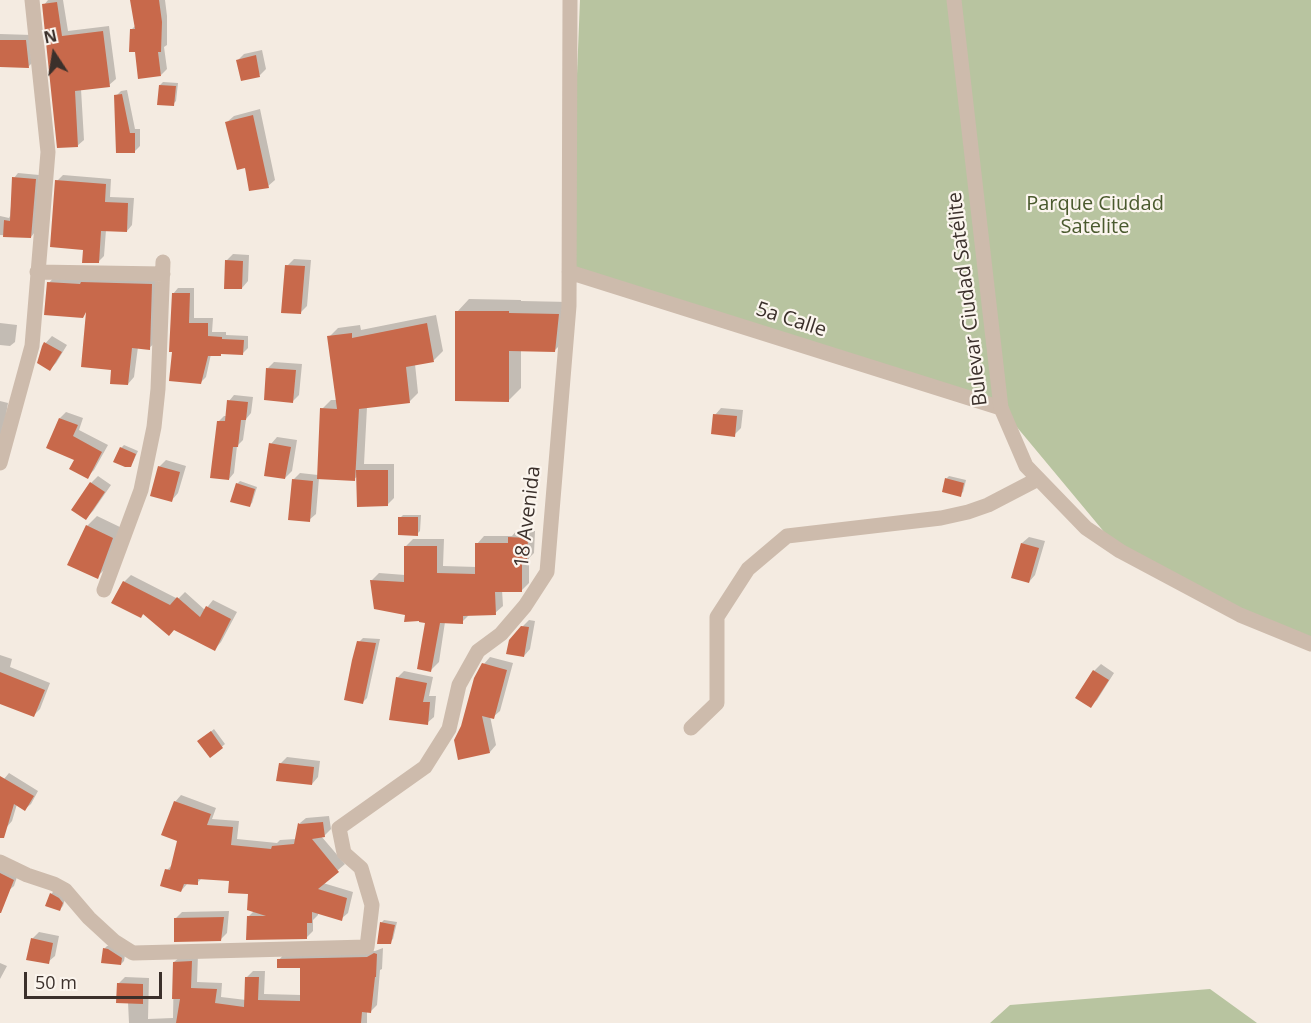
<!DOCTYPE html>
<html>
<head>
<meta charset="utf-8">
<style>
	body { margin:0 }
	#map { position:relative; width:1311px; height:1023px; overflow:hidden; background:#f4ebe1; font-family:"Open Sans",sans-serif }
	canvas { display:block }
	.north { position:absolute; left:24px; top:24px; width:60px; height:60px; -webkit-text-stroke:4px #fbf5ee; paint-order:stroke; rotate:348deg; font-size:16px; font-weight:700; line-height:24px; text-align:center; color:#3b302b }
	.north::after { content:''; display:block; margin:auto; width:21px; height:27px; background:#3b302b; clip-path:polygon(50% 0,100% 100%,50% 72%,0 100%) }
	.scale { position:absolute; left:24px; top:972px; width:138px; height:27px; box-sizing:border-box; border:3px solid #3b302b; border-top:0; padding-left:8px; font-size:18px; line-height:21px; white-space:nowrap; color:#3b302b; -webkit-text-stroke:4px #fbf5ee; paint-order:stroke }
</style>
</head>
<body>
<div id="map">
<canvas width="1311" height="1023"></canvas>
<div class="north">N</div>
<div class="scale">50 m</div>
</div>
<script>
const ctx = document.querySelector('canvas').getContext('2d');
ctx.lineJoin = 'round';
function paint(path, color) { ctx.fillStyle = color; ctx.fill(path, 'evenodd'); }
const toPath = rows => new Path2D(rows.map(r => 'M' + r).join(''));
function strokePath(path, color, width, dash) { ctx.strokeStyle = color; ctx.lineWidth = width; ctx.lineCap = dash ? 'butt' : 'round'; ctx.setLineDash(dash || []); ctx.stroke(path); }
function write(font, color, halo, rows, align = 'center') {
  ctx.font = font + ' "Open Sans",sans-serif'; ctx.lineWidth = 4.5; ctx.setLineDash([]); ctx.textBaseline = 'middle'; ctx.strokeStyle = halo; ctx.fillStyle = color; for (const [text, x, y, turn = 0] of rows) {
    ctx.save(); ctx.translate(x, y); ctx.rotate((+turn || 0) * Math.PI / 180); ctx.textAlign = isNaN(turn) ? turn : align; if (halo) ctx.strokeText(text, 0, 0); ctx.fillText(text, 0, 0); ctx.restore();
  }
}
paint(toPath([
	[580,0,1311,0,1311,642,1120,551,1001,408,569,272],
	[1210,989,1257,1023,990,1023,1010,1005]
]), '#b8c4a0');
paint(toPath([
	[48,0,63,0,68,31,109,26,116,79,109,85,81,89,84,140,77,146,44,5],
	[132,0,165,0,167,16,167,45,164,47,167,69,161,75,131,30,136,25],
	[0,34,32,35,35,60,29,66,0,66],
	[262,50,266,69,260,75,238,60,244,54],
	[163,82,178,83,176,101,173,104,160,85],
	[127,90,135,129,140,129,140,146,135,151,116,96,121,91],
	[260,109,275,180,268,186,246,167,227,122,234,116],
	[18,173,39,175,35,232,31,237,0,235,0,216,9,218,10,216,14,178],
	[63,175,111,179,110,197,134,198,132,225,127,231,106,230,104,256,98,262,57,181],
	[233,254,249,255,248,281,242,288,226,261],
	[294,259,311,260,307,306,301,312,287,266],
	[55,276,158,278,156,342,149,348,138,347,134,377,128,384,113,369,88,310,82,316,49,283],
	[178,288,194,288,194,318,213,318,212,332,226,332,226,335,248,336,248,348,242,354,211,354,206,377,200,383,173,350,173,294],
	[469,299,521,300,521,301,570,302,567,338,555,350,521,350,521,388,509,400,457,312],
	[436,315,443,351,434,360,415,364,418,393,409,402,367,407,364,464,394,464,394,498,388,504,358,476,354,479,319,478,316,514,309,520,293,480,300,473,318,475,322,409,331,400,337,400,329,337,338,328,360,325,361,330],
	[0,323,17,325,15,342,10,346,0,345],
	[52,336,67,345,56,363,50,369,43,346],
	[274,362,302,364,299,395,293,401,268,368],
	[234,395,253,397,251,413,246,419,243,440,237,446,234,473,229,479,219,421,224,416,227,416,229,401],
	[0,401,8,403,4,427,0,442],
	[721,408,743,410,741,428,734,435,715,415],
	[66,412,83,418,79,430,108,445,94,470,87,477,76,459,60,418],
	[277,437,297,440,292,471,285,478,271,444],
	[124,445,138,451,133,462,130,465,121,448],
	[166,460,186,466,178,493,172,500,159,467],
	[98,476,111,485,93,511,86,518,91,483],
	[949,476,966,480,963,492,960,495,946,479],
	[240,481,257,487,252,503,249,506,237,484],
	[403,515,421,515,420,531,417,534,400,518],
	[97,516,122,528,107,567,97,577,87,526],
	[517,530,535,531,534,553,529,558,529,583,522,590,502,590,503,606,495,613,470,614,462,622,445,622,439,662,431,670,427,621,407,614,372,580,379,573,405,575,406,546,413,539,444,539,443,566,477,567,477,544,484,536,512,536],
	[1029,537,1045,541,1035,575,1029,582,1022,543],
	[131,575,178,599,185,592,205,610,213,600,237,612,221,642,215,649,144,613,141,617,124,582],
	[529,620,535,621,530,649,524,656,522,627],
	[363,638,380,639,367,698,363,702,359,642],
	[0,655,12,659,10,667,50,683,40,709,33,716,0,692],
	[490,657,513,663,500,711,493,717,490,716,496,745,490,752,462,727,484,664],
	[1101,664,1114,673,1097,700,1090,706,1094,671],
	[404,671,433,677,429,696,436,696,434,717,427,723,397,678],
	[214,729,225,744,211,756,202,739],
	[287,757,320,761,318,777,312,784,280,764],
	[9,773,38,791,31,804,25,809,17,804,12,821,0,835,0,787,4,779],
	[181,795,216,808,212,819,239,821,237,839,277,843,280,840,296,839,300,823,306,818,329,816,331,829,324,836,321,836,345,864,323,883,353,892,348,913,341,919,318,912,318,915,313,920,313,931,307,937,248,917,254,911,249,892,230,880,202,878,197,883,187,884,181,891,167,870,173,864,179,840,175,802],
	[0,864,18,874,14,886,8,891,0,888],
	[54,891,65,899,63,906,60,909,51,894],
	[229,911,227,933,221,939,176,918,182,912],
	[384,920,397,922,393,939,390,942,381,923],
	[39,932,59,936,55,956,48,962,32,939],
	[107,946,111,946,125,955,124,961,121,964,104,949],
	[383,948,382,969,380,970,377,1005,370,1012,367,1011,367,1023,129,1023,128,1002,118,984,125,977,149,978,148,1019,173,1018,174,962,181,956,198,955,197,982,222,983,221,997,246,1000,246,978,253,971,265,971,264,994,301,995,302,967,279,960,285,953,375,951],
	[0,963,7,966,0,979]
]), '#0003');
paint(toPath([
	[130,0,159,0,162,22,161,52,158,52,161,76,138,79,135,52,129,52,130,29,135,29],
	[57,2,62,36,103,31,110,87,75,91,78,147,57,148,42,4],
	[0,40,26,40,29,68,0,67],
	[256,55,260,77,241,81,236,60],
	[159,85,176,86,174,106,157,105],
	[122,94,130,133,135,133,135,153,116,153,114,95],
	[253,115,269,188,249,191,245,168,237,170,225,122],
	[12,177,36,179,31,238,3,237,4,220,10,221],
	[55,180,106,184,105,202,128,203,127,232,101,231,99,263,82,263,83,250,50,247],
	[225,260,243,261,242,289,224,289],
	[285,265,305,266,301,314,281,313],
	[47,282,80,284,81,282,152,284,150,350,132,348,128,385,110,384,111,370,81,367,86,312,83,318,44,315],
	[172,293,190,293,189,323,208,323,208,336,222,337,222,339,244,340,243,355,221,354,221,356,208,356,201,384,169,381,172,352,169,352],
	[455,311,509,311,509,313,559,314,555,352,509,351,509,402,455,401],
	[427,323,434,362,406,367,410,403,359,409,355,481,317,479,320,408,337,409,327,336,352,333,352,338],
	[44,342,62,352,50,371,37,363,42,346],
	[266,368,296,370,293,403,264,400],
	[227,400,248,402,246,420,241,420,238,447,233,447,229,480,210,478,217,421,225,421],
	[713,414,737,416,735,437,711,434],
	[59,418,78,425,73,436,102,452,88,479,69,469,74,460,46,448],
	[269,443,291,447,285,479,264,476],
	[120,447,136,454,131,467,125,467,113,462],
	[158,466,180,472,172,502,150,496],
	[356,470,388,470,388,506,357,507],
	[945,478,964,483,961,497,942,492],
	[292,479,313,481,310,522,288,520],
	[90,482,105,492,86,520,71,510],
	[236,483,255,489,250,507,230,502],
	[398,517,418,517,418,536,398,535],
	[86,525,113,538,98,579,67,565],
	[508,537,528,538,527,562,522,562,522,592,495,592,496,615,463,616,463,624,440,623,431,672,417,669,425,623,419,622,419,621,404,622,405,615,374,609,370,580,404,582,404,546,437,546,437,573,475,574,475,543,508,543],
	[1021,543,1039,548,1029,583,1011,578],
	[123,581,170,605,177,597,200,617,206,606,231,619,215,651,174,630,169,636,143,614,141,618,111,603],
	[521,626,529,627,524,657,506,654,509,640],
	[357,641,376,643,363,704,344,700,352,660],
	[482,663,507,670,494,719,482,716,490,753,458,760,454,740,461,726,474,678],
	[1093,670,1109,680,1091,708,1075,698],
	[0,672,45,690,34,717,0,704],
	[396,677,427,683,423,702,430,702,428,725,389,720],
	[211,731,223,748,210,758,197,741],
	[279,763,314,767,312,785,276,781],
	[0,776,34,796,25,811,14,804,4,838,0,838],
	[174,801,211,814,207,825,233,827,231,845,271,849,272,846,294,844,298,823,300,824,323,822,325,837,312,839,339,872,318,889,347,898,342,921,312,912,312,923,307,923,307,939,246,940,247,916,266,916,247,910,248,894,228,893,229,881,198,879,198,885,184,884,181,892,160,886,165,869,170,870,177,841,161,835],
	[0,873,14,880,1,913,0,913],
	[50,893,59,898,63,903,60,911,45,906],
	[224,917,221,941,174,942,174,918],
	[380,922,395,925,391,944,377,944],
	[31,938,53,943,49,964,26,960],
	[103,948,108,949,122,958,121,965,101,963],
	[374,953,377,954,376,977,375,977,371,1013,362,1012,361,1023,176,1023,180,999,172,999,173,962,192,961,191,988,217,989,215,1003,244,1007,245,977,259,977,258,1000,300,1001,300,968,277,968,277,959,367,957],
	[117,983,143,984,143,1004,116,1003]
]), '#c8694b');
strokePath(toPath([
	[37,272,163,274],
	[569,272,1001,408],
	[0,463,32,346,48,152,32,0],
	[104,590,141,490,154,427,158,389,163,262],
	[691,728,717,703,717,617,748,569,787,536,941,518,968,512,988,505,1038,479],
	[0,862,27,875,54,884,65,890,89,918,114,941,133,953,367,947,372,905,361,868,344,853,339,828,425,767,449,729,459,685,478,651,501,634,525,606,547,572,569,306,570,0]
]), '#cdbbac', 15);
strokePath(toPath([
	[954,0,1001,408,1026,466,1086,528,1120,551,1240,615,1311,644]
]), '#cdbbac', 15);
write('20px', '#4a5a2e', '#fbf5ee', [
	["Parque Ciudad",1095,204],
	["Satelite",1095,227]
]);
write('20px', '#3b302b', '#fbf5ee', [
	["Bulevar Ciudad Satélite",968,299,-97],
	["5a Calle",791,320,18],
	["18 Avenida",528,517,-83]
]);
</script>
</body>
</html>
